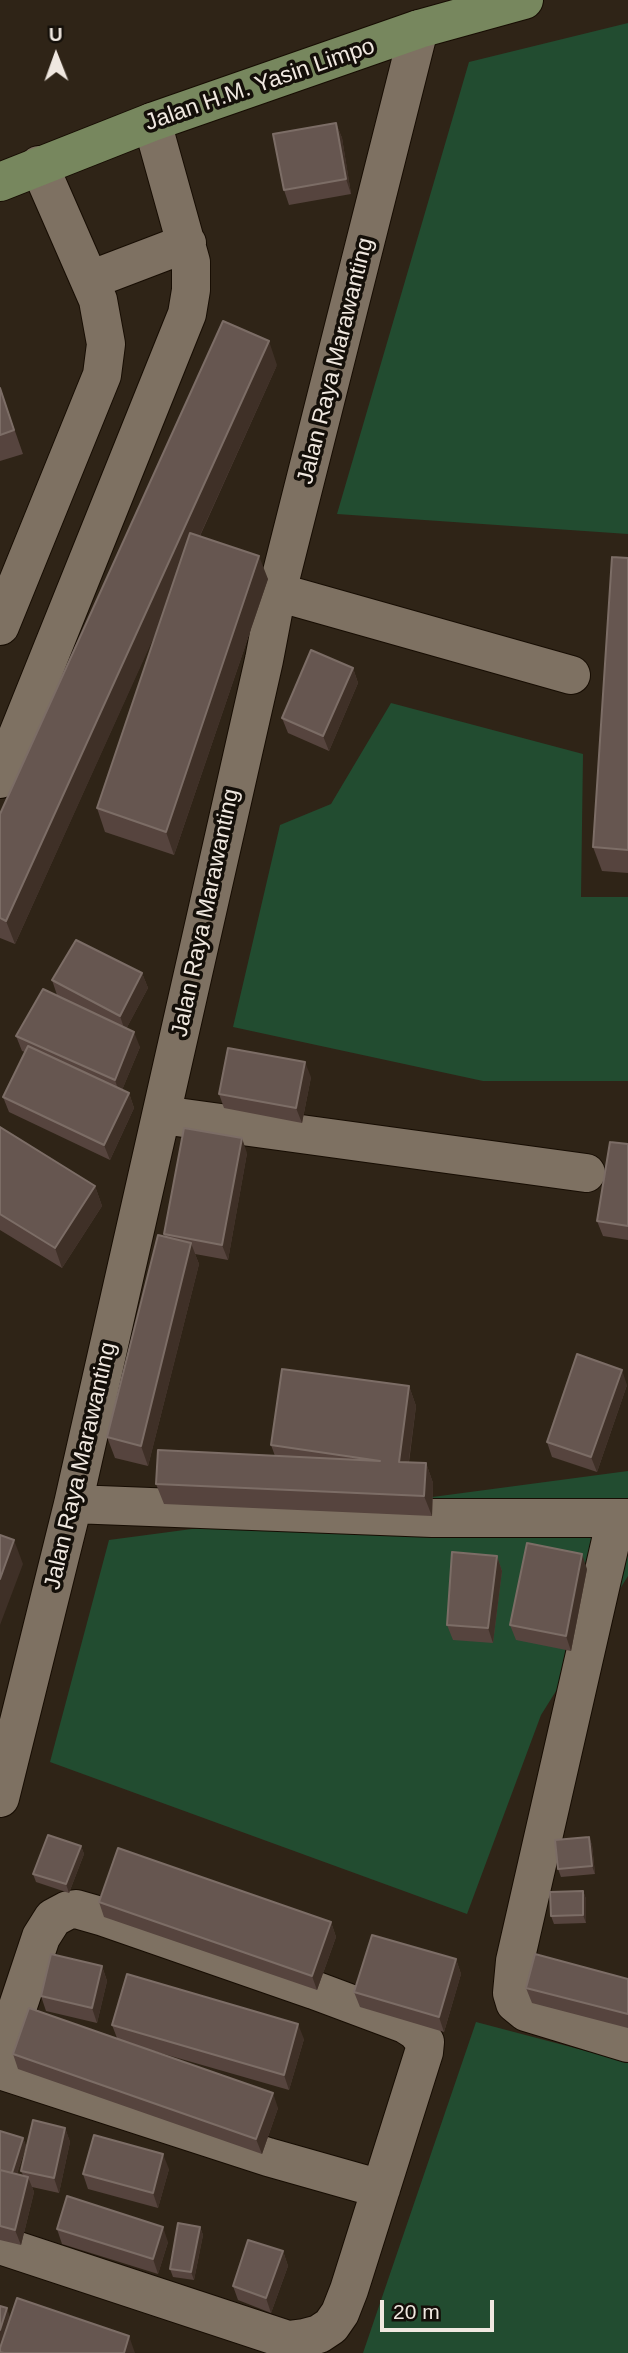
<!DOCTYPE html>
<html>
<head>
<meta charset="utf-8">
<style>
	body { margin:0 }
	#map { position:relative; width:628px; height:2353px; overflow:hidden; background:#2f2417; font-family:Arial,sans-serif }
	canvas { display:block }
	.north { position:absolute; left:21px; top:21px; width:70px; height:70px; -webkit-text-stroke:5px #140f09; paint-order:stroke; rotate:359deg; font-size:19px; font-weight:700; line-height:28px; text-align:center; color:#f0e8e0 }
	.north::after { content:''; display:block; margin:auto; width:24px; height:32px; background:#f0e8e0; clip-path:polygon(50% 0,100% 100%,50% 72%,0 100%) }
	.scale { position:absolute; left:380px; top:2300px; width:114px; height:32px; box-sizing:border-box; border:4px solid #f0e8e0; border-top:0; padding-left:9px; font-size:21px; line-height:24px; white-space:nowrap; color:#f0e8e0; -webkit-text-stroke:5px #140f09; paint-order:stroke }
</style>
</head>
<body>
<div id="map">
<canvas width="628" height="2353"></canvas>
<div class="north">U</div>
<div class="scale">20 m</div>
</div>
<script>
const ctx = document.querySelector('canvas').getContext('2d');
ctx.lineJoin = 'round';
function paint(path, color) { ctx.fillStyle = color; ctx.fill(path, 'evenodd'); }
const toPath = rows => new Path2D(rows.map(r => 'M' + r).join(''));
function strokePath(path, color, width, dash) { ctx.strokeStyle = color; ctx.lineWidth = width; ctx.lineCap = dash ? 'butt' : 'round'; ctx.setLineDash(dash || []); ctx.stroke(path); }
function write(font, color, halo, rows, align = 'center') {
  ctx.font = font + ' Arial,sans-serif'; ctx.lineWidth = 7; ctx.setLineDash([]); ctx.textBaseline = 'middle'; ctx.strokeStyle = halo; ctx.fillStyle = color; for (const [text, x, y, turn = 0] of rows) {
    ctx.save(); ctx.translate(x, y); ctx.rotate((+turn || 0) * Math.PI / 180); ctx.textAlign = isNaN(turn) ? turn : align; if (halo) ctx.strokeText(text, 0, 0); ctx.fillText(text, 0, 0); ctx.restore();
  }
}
paint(toPath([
	[628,23,628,534,337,514,469,62],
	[391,703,583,754,581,897,628,897,628,1081,483,1081,233,1027,280,825,331,804],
	[628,1471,628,1576,541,1715,467,1914,50,1762,109,1540],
	[476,2022,628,2062,628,2353,363,2353]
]), '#224c30');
const minor = toPath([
	[90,280,187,243],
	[277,592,571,675],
	[0,626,102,375,106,344,98,300,39,165],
	[0,779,187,314,191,290,191,262,152,122],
	[162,1115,586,1173],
	[73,1504,432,1518,628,1518],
	[616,1518,515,1961,512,1993,515,2003,526,2012,628,2043],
	[0,1798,73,1504,264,660,277,592,419,29],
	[0,2060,41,1937,53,1918,68,1910,76,1909,104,1917,314,1990,405,2024,416,2031,425,2042,424,2052,349,2290,340,2313,331,2326,319,2334,304,2338,288,2340,0,2245],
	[0,2070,268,2157,381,2189]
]);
const major = toPath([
	[0,182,152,122,419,29,524,0]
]);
strokePath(minor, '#170d03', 40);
strokePath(major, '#170d03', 40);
strokePath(minor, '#7e7162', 38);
strokePath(major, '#77875e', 38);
paint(toPath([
	[336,123,342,138,351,194,289,205,284,190],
	[277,365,200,536,268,579,174,855,105,832,97,808,158,627,15,944,0,938,0,814],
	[0,388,23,454,0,461],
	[628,558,628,873,602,871,593,847],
	[353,668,358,683,329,751,288,733,282,718],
	[142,973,148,988,126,1029,140,1047,122,1090,129,1093,134,1108,110,1160,9,1112,3,1097,25,1052,22,1051,16,1036,80,1007,57,995,52,980],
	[311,1077,302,1123,224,1108,219,1094],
	[0,1127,95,1186,102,1206,62,1268,0,1230],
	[628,1144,628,1240,603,1236,597,1221],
	[247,1153,228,1260,195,1254,199,1264,148,1466,115,1458,107,1437,165,1237,164,1234],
	[627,1385,597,1472,552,1457,547,1442],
	[409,1386,416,1406,409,1462,426,1463,433,1483,432,1516,164,1504,156,1484,275,1456,271,1445],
	[497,1556,502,1571,493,1643,453,1640,447,1625],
	[587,1569,571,1651,516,1640,510,1625],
	[589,1837,592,1845,595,1874,561,1877,558,1869],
	[81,1846,84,1854,69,1893,36,1882,33,1874],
	[583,1891,586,1899,586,1923,554,1924,551,1916],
	[99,1902,331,1922,336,1937,317,1990,104,1917],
	[456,1959,461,1974,444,2032,360,2007,354,1992],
	[102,1966,107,1981,97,2023,46,2011,41,1996],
	[628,1979,628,2028,532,2003,526,1988],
	[112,2025,304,2039,289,2090,143,2048,278,2108,262,2154,18,2069,13,2054,117,2038],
	[65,2128,70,2142,59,2193,32,2187,34,2192,21,2245,0,2240,0,2131,23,2138,26,2146,17,2174,23,2175,21,2171],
	[169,2169,158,2208,88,2189,83,2174],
	[200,2227,203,2235,194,2280,173,2277,170,2269],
	[57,2229,168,2242,158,2274,62,2244],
	[283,2251,288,2266,271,2313,238,2300,233,2286]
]), '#56443e');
paint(toPath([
	[336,123,342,138,351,194,346,179],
	[269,341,277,365,15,944,6,921],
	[259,556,268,579,174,855,166,832],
	[353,668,358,683,329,751,323,736],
	[142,973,148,988,125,1031,120,1016],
	[134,1032,140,1047,120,1095,115,1080],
	[305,1062,311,1077,302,1123,296,1108],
	[129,1093,134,1108,110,1160,104,1145],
	[242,1138,247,1153,228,1260,222,1245],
	[95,1186,102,1206,62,1268,55,1248],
	[191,1243,199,1264,148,1466,141,1446],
	[622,1370,627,1385,597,1472,591,1457],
	[409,1386,416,1406,406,1482,399,1462],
	[426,1463,433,1483,432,1516,424,1496],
	[14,1540,23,1564,0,1625,0,1579],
	[582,1554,587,1569,571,1651,566,1636],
	[497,1556,502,1571,493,1643,488,1628],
	[589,1837,592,1845,595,1874,592,1866],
	[81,1846,84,1854,69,1893,66,1884],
	[583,1891,586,1899,586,1923,583,1915],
	[331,1922,336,1937,317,1990,312,1976],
	[456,1959,461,1974,444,2032,439,2017],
	[102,1966,107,1981,97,2023,92,2008],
	[298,2024,304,2039,289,2090,284,2075],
	[273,2093,278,2108,262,2154,256,2139],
	[65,2128,70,2142,59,2193,54,2178],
	[23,2138,26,2146,14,2183,11,2174],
	[163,2154,169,2169,158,2208,153,2193],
	[28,2177,34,2192,21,2245,15,2230],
	[163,2227,168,2242,158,2274,153,2259],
	[200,2227,203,2235,194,2280,191,2272],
	[283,2251,288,2266,271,2313,266,2298],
	[7,2308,12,2323,0,2352,0,2330],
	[129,2336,135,2353,124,2353]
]), '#3f3027');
const building = toPath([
	[336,123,346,179,284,190,273,134,336,123],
	[223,321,269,341,6,921,0,918,0,814,223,321],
	[0,388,14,430,0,435,0,388],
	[190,533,259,556,166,832,97,808,190,533],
	[612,557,628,558,628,850,593,847,612,557],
	[311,650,353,668,323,736,282,718,311,650],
	[76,940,142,973,120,1016,52,980,76,940],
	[43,989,134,1032,115,1080,16,1036,43,989],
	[28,1046,129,1093,104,1145,3,1097,28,1046],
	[228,1048,305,1062,296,1108,219,1094,228,1048],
	[0,1127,95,1186,55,1248,0,1214,0,1127],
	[184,1128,242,1138,222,1245,164,1234,184,1128],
	[610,1142,628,1144,628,1226,597,1221,610,1142],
	[158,1235,191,1243,141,1446,107,1437,158,1235],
	[577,1354,622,1370,591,1457,547,1442,577,1354],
	[282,1369,409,1386,399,1462,426,1463,424,1496,156,1484,158,1450,380,1461,271,1445,282,1369],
	[0,1535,14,1540,0,1579,0,1535],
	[527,1543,582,1554,566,1636,510,1625,527,1543],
	[452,1552,497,1556,488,1628,447,1625,452,1552],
	[48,1835,81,1846,66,1884,33,1874,48,1835],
	[589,1837,592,1866,558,1869,555,1840,589,1837],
	[118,1848,331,1922,312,1976,99,1902,118,1848],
	[583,1891,583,1915,551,1916,550,1892,583,1891],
	[372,1935,456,1959,439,2017,354,1992,372,1935],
	[51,1954,102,1966,92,2008,41,1996,51,1954],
	[535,1954,628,1979,628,2014,526,1988,535,1954],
	[127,1974,298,2024,284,2075,112,2025,127,1974],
	[29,2008,273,2093,256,2139,13,2054,29,2008],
	[33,2120,65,2128,54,2178,21,2171,33,2120],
	[0,2131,23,2138,12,2173,0,2170,0,2131],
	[94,2135,163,2154,153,2193,83,2174,94,2135],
	[0,2170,28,2177,15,2230,0,2226,0,2170],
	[67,2196,163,2227,153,2259,57,2229,67,2196],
	[178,2223,200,2227,191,2272,170,2269,178,2223],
	[248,2240,283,2251,266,2298,233,2286,248,2240],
	[17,2298,129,2336,124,2353,4,2353,0,2352,0,2348,17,2298],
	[0,2306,7,2308,0,2330,0,2306]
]);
paint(building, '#665650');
strokePath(building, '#7c6d66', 2);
write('23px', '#f0e8e0', '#140f09', [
	["Jalan H.M. Yasin Limpo",260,85,-19],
	["Jalan Raya Marawanting",336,361,-76],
	["Jalan Raya Marawanting",206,913,-78],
	["Jalan Raya Marawanting",81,1466,-77]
]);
</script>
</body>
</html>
